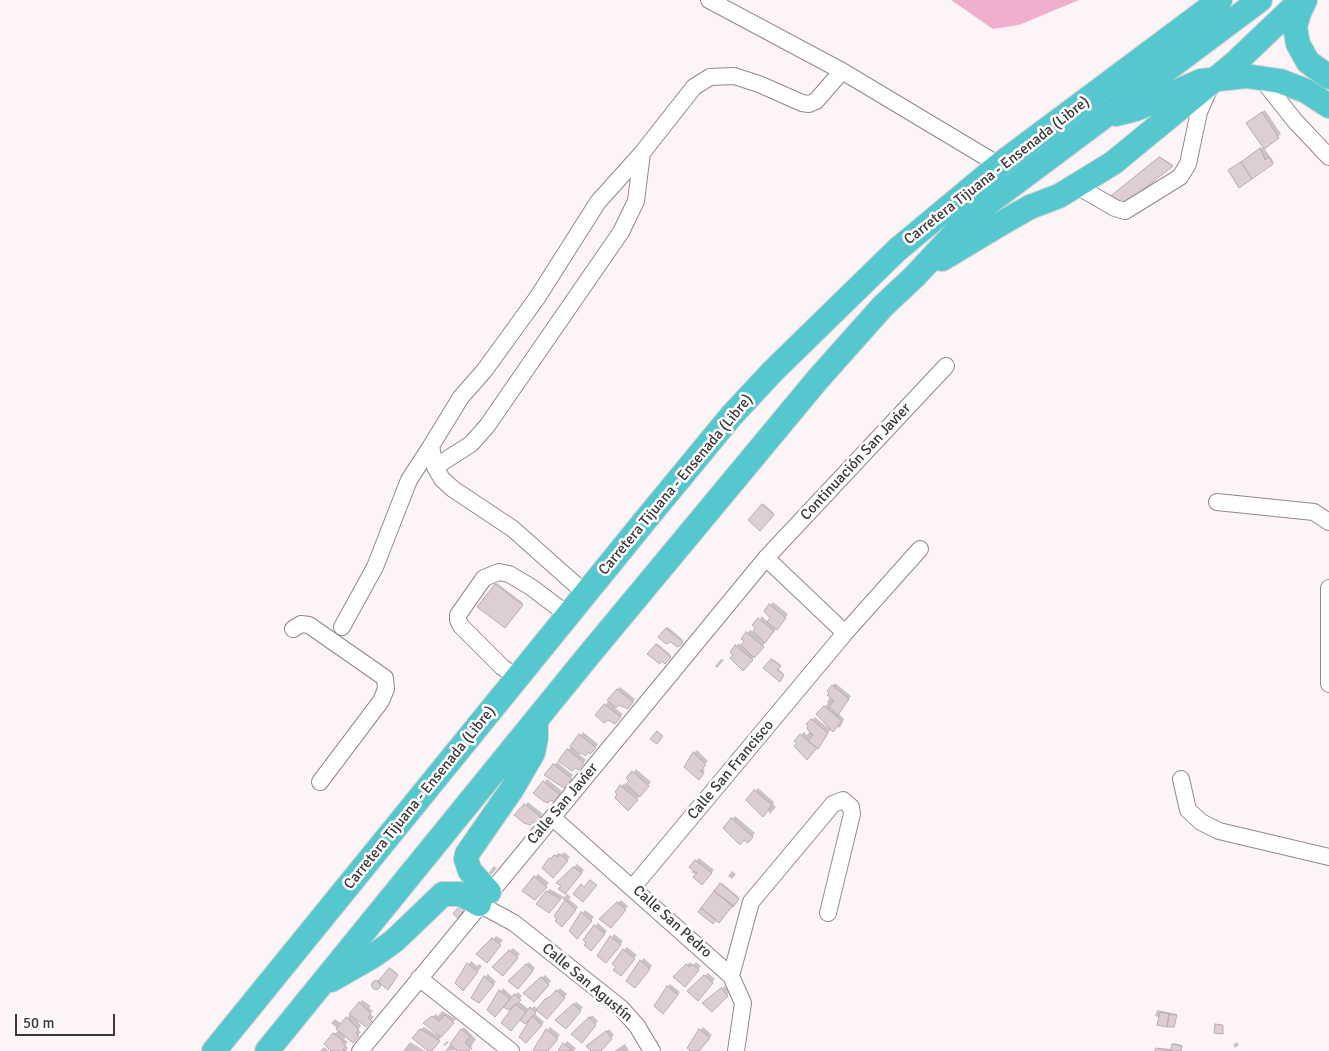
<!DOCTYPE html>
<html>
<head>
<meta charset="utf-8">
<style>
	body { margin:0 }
	#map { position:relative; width:1329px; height:1051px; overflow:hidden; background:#fdf4f8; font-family:Signika,sans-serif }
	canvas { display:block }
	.scale { position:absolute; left:15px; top:1014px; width:100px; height:22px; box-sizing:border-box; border:2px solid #3c3739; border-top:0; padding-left:6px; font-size:15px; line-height:18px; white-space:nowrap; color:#3c3739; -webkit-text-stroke:4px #fff; paint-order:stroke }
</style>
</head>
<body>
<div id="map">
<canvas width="1329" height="1051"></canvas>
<div class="scale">50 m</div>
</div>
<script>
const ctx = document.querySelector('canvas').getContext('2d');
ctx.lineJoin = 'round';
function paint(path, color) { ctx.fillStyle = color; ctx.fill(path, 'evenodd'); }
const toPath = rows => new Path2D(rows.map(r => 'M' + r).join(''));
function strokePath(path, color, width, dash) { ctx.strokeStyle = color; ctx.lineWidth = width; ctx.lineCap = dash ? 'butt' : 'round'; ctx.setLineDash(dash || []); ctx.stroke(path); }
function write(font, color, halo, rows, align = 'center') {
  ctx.font = font + ' Signika,sans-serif'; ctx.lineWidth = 5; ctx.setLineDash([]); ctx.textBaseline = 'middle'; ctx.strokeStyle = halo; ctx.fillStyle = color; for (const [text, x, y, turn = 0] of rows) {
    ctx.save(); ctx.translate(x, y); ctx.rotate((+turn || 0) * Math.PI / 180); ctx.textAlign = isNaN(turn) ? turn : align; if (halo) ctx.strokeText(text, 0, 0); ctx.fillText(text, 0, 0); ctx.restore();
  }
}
paint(toPath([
	[951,0,1079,0,1019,25,993,29]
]), '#efb0ce');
paint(toPath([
	[1265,110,1281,134,1264,148,1274,162,1240,186,1232,168,1262,148,1265,149,1247,123],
	[1161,157,1173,165,1119,206,1109,199],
	[764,504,774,513,760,529,750,520],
	[497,583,523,603,505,627,479,607],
	[773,602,788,614,746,667,731,652,739,643,742,646,745,641,742,639,750,630,753,632,762,616,768,622,771,618,765,611],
	[668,627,683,640,677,646,671,641,660,637],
	[658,644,671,655,665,662,649,654],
	[721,659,724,660,717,668,715,666],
	[773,659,781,665,778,668,784,674,780,680,765,668],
	[835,683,851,696,838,713,844,719,840,728,837,726,831,729,826,735,827,736,807,758,801,735,804,732,807,735,810,731,808,724,815,717,828,728,825,719,818,714,828,703,827,702,830,697,828,691],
	[620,687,635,699,631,705,619,703,615,708,623,714,615,723,597,715],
	[583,732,598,744,590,753,581,751,578,753,586,760,578,768,568,750],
	[697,750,708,761,702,767,705,770,701,775,687,761],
	[557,762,573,775,567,783,554,765],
	[636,769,651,782,628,810,620,803,619,794,616,792,624,783,626,785],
	[547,779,562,791,557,798,535,793],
	[758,788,774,802,773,804,776,807,770,814,755,791],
	[528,802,543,814,535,822,516,815],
	[735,816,755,833,751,839,745,838,732,819],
	[564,852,570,857,556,873,544,868,558,853,561,855],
	[699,858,714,870,705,880,691,872,694,869,691,866],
	[577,864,584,870,565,892,571,897,569,899,578,907,565,923,556,916,566,901,561,898,552,909,547,892,550,889,564,897,567,894,560,889,562,886,558,883],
	[494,866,497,868,489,878,486,876],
	[732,871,736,874,732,879,728,876],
	[538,874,549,883,535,898,524,891],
	[722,883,739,897,719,921,699,912],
	[621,900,628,906,613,923,601,919],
	[585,910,594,917,580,934,570,931],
	[598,923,607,931,594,947,587,934],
	[614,934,623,941,609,959,599,955],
	[496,936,503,940,489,958,478,954,482,947,494,944,491,942],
	[627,947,637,955,623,971,624,950],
	[513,948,520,954,505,971,493,967],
	[644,958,652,966,638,983,641,961],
	[471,961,477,966,479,964,482,966,466,986,457,983],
	[529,962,535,968,521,985,510,981],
	[690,962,693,965,696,962,701,966,688,982,675,977],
	[391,968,398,974,388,988,381,983,377,989,372,986],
	[708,973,715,979,700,996,688,991],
	[488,974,496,982,482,999,485,977],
	[545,975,551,981,537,998,525,993],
	[670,984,680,992,665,1009,656,1006],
	[725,986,730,992,712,1010,704,1003],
	[503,988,513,997,518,992,522,996,518,1001,530,1010,534,1006,538,1009,560,988,567,994,550,1015,537,1010,535,1014,544,1022,526,1042,528,1024,504,1005,489,1010],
	[362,1000,371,1006,369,1008,373,1011,370,1014,374,1017,366,1026,355,1018,361,1026,358,1030,361,1032,353,1041,347,1036,344,1039,348,1042,345,1045,348,1048,346,1051,333,1051,334,1034,339,1030,331,1023,335,1019,342,1024],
	[576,1002,583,1007,569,1024,557,1020],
	[1157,1010,1177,1014,1175,1025,1155,1016],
	[442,1011,456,1019,430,1051,421,1029,424,1027,437,1035,428,1020,436,1014,438,1016],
	[592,1015,598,1021,584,1038,573,1034],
	[464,1027,476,1039,471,1047,473,1049,445,1051],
	[550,1027,560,1035,546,1051,537,1051,542,1036],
	[703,1027,712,1035,698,1051,691,1051,688,1048],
	[609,1029,614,1035,599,1051,593,1051,591,1044],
	[447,1041,449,1042,445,1046,443,1045],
	[567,1041,576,1048,574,1051,560,1051],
	[410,1042,425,1051,403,1051],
	[1237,1042,1239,1045,1235,1048,1233,1045],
	[1174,1043,1182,1045,1181,1051,1157,1051,1158,1048,1172,1049],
	[625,1044,629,1051,614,1051],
	[324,1047,329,1051,320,1051]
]), '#0003');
const building = toPath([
	[1262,112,1279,138,1264,149,1246,123,1262,112],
	[1260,148,1265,160,1269,157,1273,164,1252,179,1241,162,1260,148],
	[1159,157,1173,166,1120,208,1107,199,1159,157],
	[1241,162,1252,179,1239,188,1228,170,1241,162],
	[762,504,774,515,760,531,748,520,762,504],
	[495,584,523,605,505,628,477,607,495,584],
	[769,604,786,618,777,630,767,622,770,618,764,611,769,604],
	[758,618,774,631,765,643,753,631,755,627,752,625,758,618],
	[666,628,683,642,681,645,677,647,671,642,666,644,658,637,666,628],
	[746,632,764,647,754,658,741,645,744,641,741,639,746,632],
	[656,644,671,657,665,664,662,661,660,664,647,654,656,644],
	[735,645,753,660,743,671,730,658,733,655,730,652,735,645],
	[771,659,781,666,777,670,784,675,780,682,763,668,771,659],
	[832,685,849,699,838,715,829,707,834,701,827,695,829,693,827,691,832,685],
	[617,689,633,702,628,709,619,705,616,708,607,700,617,689],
	[604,704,621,717,615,724,608,720,604,723,595,715,604,704],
	[824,706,842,721,833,732,816,714,824,706],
	[811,719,828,733,818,749,808,741,813,735,807,729,808,726,806,724,811,719],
	[657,731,663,736,657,744,650,739,657,731],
	[579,734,596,748,590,754,588,752,585,756,581,753,579,754,570,746,579,734],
	[800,734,817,748,807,760,794,746,797,743,794,741,800,734],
	[567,749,584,763,578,770,576,768,572,771,558,761,567,749],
	[693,752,706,765,700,771,704,773,699,780,684,767,693,752],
	[553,764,572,779,564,788,544,775,553,764],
	[632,771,649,786,640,797,626,784,629,781,626,778,632,771],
	[543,781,560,795,554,802,551,800,548,803,543,801,533,793,543,781],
	[620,785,638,800,628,811,615,798,617,794,615,792,620,785],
	[754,790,772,805,763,817,746,800,754,790],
	[524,804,541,817,535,824,532,822,530,825,524,823,514,815,524,804],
	[731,818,753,837,748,843,744,840,740,845,723,828,731,818],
	[560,854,568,861,553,878,542,868,549,858,551,859,554,855,558,857,560,854],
	[695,860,712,873,702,885,693,877,697,873,689,867,695,860],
	[573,867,582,873,565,894,558,889,561,886,556,883,573,867],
	[534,876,547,887,535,900,522,891,534,876],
	[590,880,597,885,583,902,573,894,581,884,584,887,590,880],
	[720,883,739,899,733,907,714,891,720,883],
	[546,891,561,899,549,913,536,904,546,891],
	[714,891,733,905,719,923,701,908,714,891],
	[565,900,576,910,562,927,555,921,557,919,554,916,565,900],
	[617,902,626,910,611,928,599,919,617,902],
	[460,905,465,909,458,918,453,914,460,905],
	[701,908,716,920,713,924,698,912,701,908],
	[581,912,592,921,577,939,569,931,581,912],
	[594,925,605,934,591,951,584,945,586,943,583,940,594,925],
	[610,936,621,945,606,963,597,956,610,936],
	[492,938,501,945,487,963,476,954,492,938],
	[623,949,635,959,621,976,613,970,616,967,612,964,623,949],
	[509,950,518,958,503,976,492,967,509,950],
	[640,960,650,969,635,988,626,981,640,960],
	[467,963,478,972,463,991,455,983,467,963],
	[526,964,533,971,518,989,508,981,526,964],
	[686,964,690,967,692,964,699,970,685,987,673,977,686,964],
	[389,968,398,975,388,990,378,982,389,968],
	[704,975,713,983,698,1001,687,991,704,975],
	[484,976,494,985,479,1003,471,998,484,976],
	[541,977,549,985,534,1002,523,993,541,977],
	'371.5 985a4.5 4.5 0 1 1 9 0a4.5 4.5 0 1 1-9 0Z',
	[667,986,678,995,663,1014,654,1006,667,986],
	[721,988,728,996,712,1012,702,1003,721,988],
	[499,990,510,999,495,1017,487,1010,499,990],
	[556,990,565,998,547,1019,536,1010,545,999,550,997,556,990],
	[514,994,521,1000,509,1010,503,1007,514,994],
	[359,1002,371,1014,368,1018,372,1021,366,1027,349,1014,359,1002],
	[515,1004,526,1012,511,1031,501,1023,515,1004],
	[573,1004,581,1011,566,1029,555,1020,573,1004],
	[530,1007,536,1013,525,1024,520,1020,530,1007],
	[1160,1012,1169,1014,1167,1027,1157,1025,1160,1012],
	[1169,1014,1177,1015,1174,1027,1167,1027,1169,1014],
	[445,1015,454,1023,441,1037,423,1023,432,1016,439,1021,445,1015],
	[532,1016,542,1025,526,1043,519,1037,532,1016],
	[346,1017,359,1030,356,1033,359,1036,353,1043,336,1029,346,1017],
	[589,1017,596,1025,582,1043,571,1034,589,1017],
	[1215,1024,1223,1025,1223,1034,1214,1033,1215,1024],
	[420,1029,440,1041,432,1051,428,1051,412,1038,420,1029],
	[461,1029,470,1036,465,1043,471,1048,469,1051,457,1051,450,1044,461,1029],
	[546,1029,558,1039,548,1051,535,1051,533,1050,546,1029],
	[699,1029,710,1038,699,1051,690,1051,687,1048,699,1029],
	[606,1031,612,1039,601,1051,591,1051,586,1046,606,1031],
	[333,1033,343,1041,342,1043,346,1046,343,1049,345,1051,331,1051,324,1044,333,1033],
	[563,1043,573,1051,558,1051,563,1043],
	[1172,1044,1182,1046,1181,1051,1155,1051,1156,1048,1171,1050,1172,1044]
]);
paint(building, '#dcced4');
strokePath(building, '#baacb2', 1);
const minor = toPath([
	[709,0,842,71],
	[1260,77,1295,121,1329,157],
	[1077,186,1115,208,1125,211,1180,177,1188,164,1199,112,1211,85],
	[435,467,471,444,487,426,621,232,636,201,642,153],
	[1217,502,1314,512,1329,522],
	[1329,588,1329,684],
	[585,593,513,529,453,489,442,479,435,467,431,446,461,397,484,371,537,298,598,202,642,153,694,87,710,77,734,76,759,84,802,103,809,104,816,101,842,71,999,165],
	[342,627,375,567,409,480,431,446],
	[293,629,301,624,309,625,385,678,386,689,381,701,320,782],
	[845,633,920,549],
	[518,678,502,667,461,626,458,620,458,615,484,578,499,572,509,574,531,587,568,615],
	[1181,779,1188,810,1201,822,1219,831,1329,857],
	[553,818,731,976,743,1003,736,1051],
	[633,887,845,633,766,558],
	[479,904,514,923,621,1008,637,1026,652,1051],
	[731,976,751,902,833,804,843,800,851,807,852,814,828,913],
	[419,978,511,1051],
	[360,1051,766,558,946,366]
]);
const highway = toPath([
	[1305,0,1299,13,1295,27,1298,44,1308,62,1329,77],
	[1116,114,1136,109,1201,81,1246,76,1280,81,1306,91,1329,106],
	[942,259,1002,223,1030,207,1059,196,1113,163,1236,62,1301,0],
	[489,892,470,871,466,859,467,854,512,789,533,753,536,738,536,723],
	[331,980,373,956,394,941,443,894,461,894,479,904],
	[214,1051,647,518,732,415,773,371,897,250,999,165,1220,0],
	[267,1051,588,656,818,379,883,306,914,277,971,216,1260,0]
]);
strokePath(minor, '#94868c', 18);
strokePath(highway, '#d4d3d3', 26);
strokePath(minor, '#fff', 16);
strokePath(highway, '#54c7cf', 24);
write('15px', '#3c3739', '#fff', [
	["Carretera Tijuana - Ensenada (Libre)",997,171,-38],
	["Continuación San Javier",856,462,-47],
	["Carretera Tijuana - Ensenada (Libre)",676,485,-50],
	["Calle San Francisco",731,770,-50],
	["Carretera Tijuana - Ensenada (Libre)",420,798,-51],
	["Calle San Javier",563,804,-50],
	["Calle San Pedro",672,922,42],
	["Calle San Agustín",587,983,40]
]);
</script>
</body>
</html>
